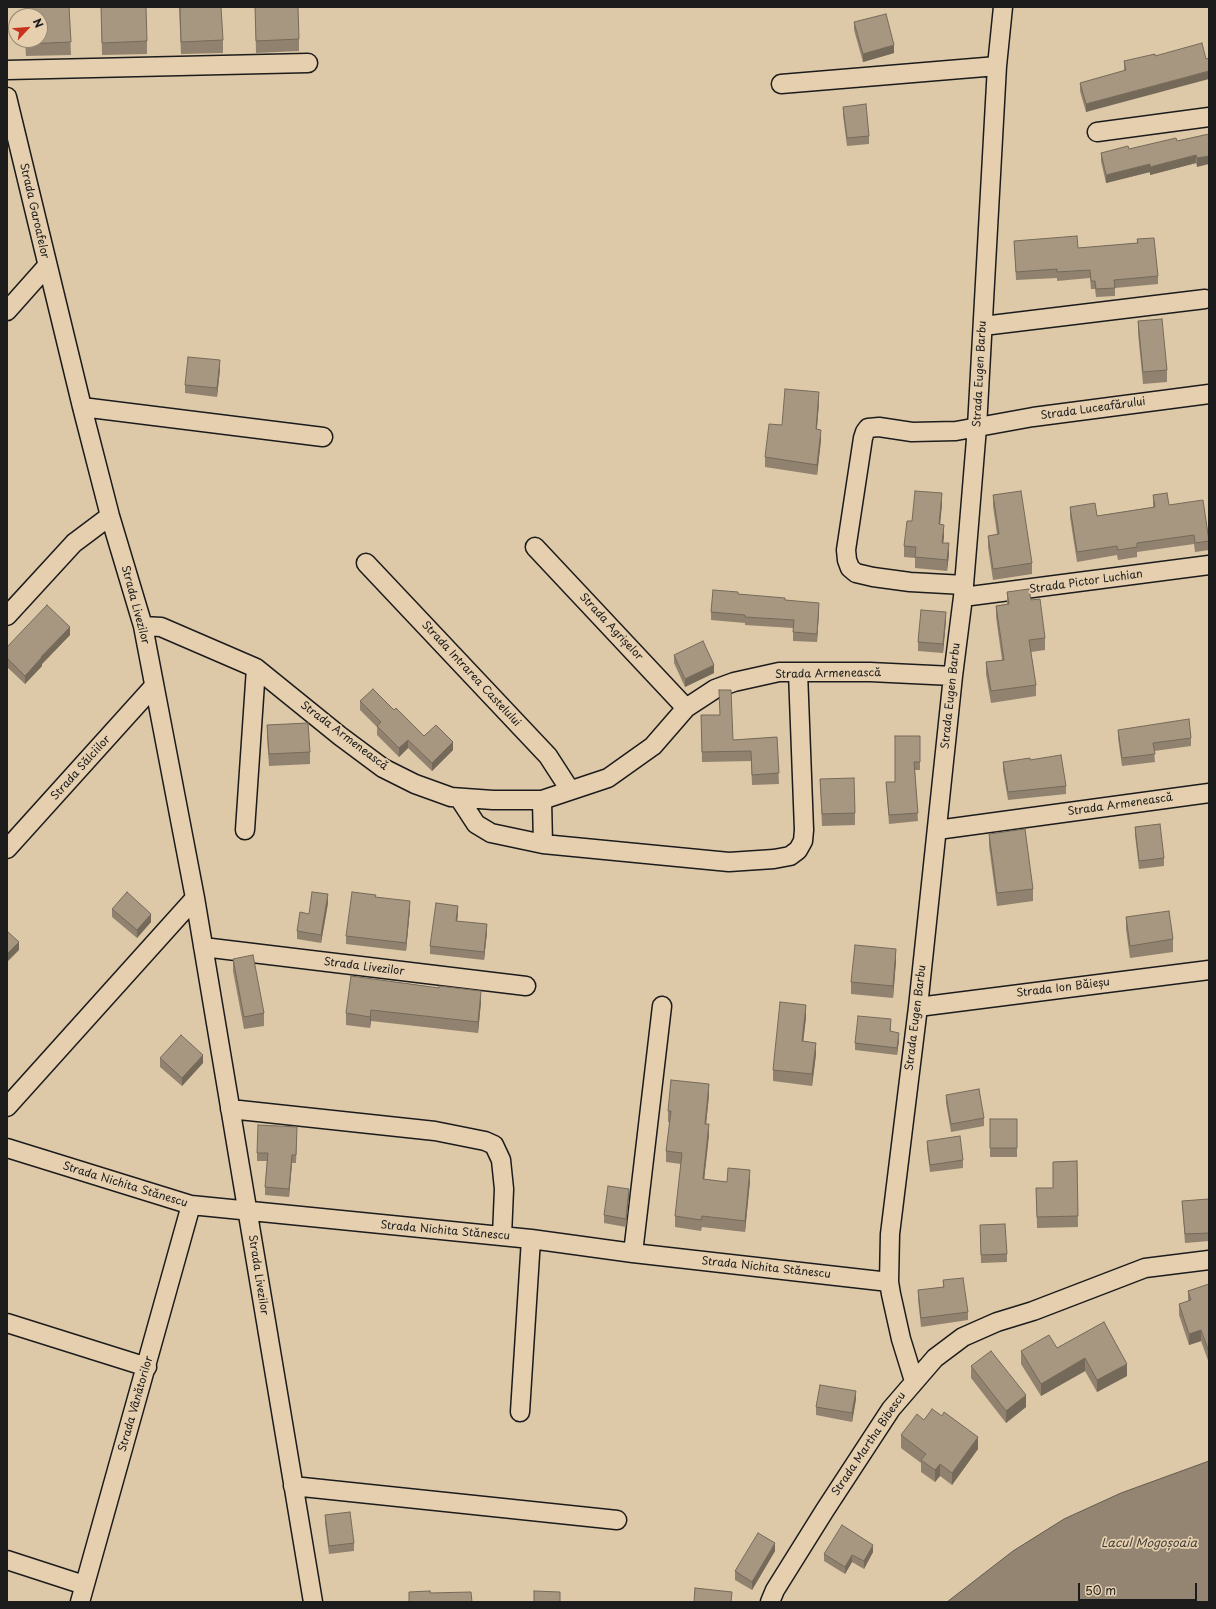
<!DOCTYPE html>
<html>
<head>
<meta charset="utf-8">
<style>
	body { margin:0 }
	#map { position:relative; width:1216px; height:1609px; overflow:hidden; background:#ddc8a8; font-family:"Playpen Sans",sans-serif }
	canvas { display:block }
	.frame { position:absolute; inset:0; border:8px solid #1c1c1c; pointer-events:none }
	.north { position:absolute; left:8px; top:8px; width:40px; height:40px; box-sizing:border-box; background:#e5cfae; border:1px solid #958774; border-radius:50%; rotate:64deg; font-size:11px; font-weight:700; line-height:16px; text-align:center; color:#1c1c1c }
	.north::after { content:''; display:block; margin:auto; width:14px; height:18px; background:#c8321e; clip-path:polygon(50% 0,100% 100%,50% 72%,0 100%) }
	.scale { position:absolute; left:1078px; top:1583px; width:119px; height:18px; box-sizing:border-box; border:2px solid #1c1c1c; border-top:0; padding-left:5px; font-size:12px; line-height:14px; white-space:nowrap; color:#1c1c1c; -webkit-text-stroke:3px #e5cfae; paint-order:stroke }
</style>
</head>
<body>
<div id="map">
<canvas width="1216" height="1609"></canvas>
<div class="frame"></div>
<div class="north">N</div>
<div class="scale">50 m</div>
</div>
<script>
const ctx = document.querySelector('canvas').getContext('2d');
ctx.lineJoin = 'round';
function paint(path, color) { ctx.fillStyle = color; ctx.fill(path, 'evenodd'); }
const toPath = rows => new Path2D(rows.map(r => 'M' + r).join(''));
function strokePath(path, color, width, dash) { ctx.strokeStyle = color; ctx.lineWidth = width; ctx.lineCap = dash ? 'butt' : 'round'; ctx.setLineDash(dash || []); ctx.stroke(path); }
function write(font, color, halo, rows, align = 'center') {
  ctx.font = font + ' "Playpen Sans",sans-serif'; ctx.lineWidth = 3.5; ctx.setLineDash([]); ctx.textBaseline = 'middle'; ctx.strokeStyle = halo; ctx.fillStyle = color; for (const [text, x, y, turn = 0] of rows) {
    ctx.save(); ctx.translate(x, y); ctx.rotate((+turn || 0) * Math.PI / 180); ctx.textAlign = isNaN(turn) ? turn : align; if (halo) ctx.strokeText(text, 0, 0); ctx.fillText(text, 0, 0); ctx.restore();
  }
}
const water = toPath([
	[1209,1461,1209,1602,947,1602,1013,1551,1064,1519,1121,1493,1209,1461]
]);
paint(water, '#938572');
strokePath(water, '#635b50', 1);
const street = toPath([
	[7,70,308,63],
	[781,84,997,66],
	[7,97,82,407,110,516,143,626,195,898,313,1602],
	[1097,132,1209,117],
	[7,311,47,266],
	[983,326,1205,299],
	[82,407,323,437],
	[535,547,686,708],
	[366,563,548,756,570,790],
	[964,585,910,582,873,577,856,573,850,568,847,560,846,550,863,438,865,432,868,428,879,427,912,432,956,431,1033,417,1209,394],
	[963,597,1209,565],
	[7,616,74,543,110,516],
	[143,626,161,627,256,668,340,736,383,768,415,784,451,797,493,800,542,800,608,778,653,746,686,708,715,689,734,682,779,672,870,672,953,676],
	[459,798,476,824,491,833,543,844,729,862,774,859,790,856,798,850,803,841,804,830,798,672],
	[542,800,543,844],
	[245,830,256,668],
	[937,830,1209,793],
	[7,849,154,686],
	[203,947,526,986],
	[918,1007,1209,970],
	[7,1107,195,898],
	[230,1109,435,1131,485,1141,494,1145,501,1160,504,1189,502,1236],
	[7,1148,191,1205,531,1239,633,1253,889,1282],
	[633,1253,662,1006],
	[7,1323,147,1367],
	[914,1381,901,1339,891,1294,889,1282,890,1234,918,1007,953,676,963,597,977,427,997,66,1003,7],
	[520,1412,531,1239],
	[293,1486,617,1520],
	[7,1560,84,1585],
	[80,1602,191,1205],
	[770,1602,775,1590,825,1510,891,1409,935,1358,963,1337,997,1322,1033,1311,1145,1268,1209,1260]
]);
strokePath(street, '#1c1c1c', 21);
strokePath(street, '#e5cfae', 18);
paint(toPath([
	[25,7,69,7,71,55,26,56,25,40,40,40,40,16,25,16],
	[101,7,147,41,147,54,102,55],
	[179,7,223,40,223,53,181,54],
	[255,7,299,39,299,51,256,53],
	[854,22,894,53,863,62,854,30],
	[1155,56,1206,59,1086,112,1080,91,1080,83,1124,71,1124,61],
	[843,107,869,136,869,144,847,146,843,115],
	[1209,134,1197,167,1196,163,1150,175,1150,172,1106,183,1101,161,1101,153,1129,149,1177,141],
	[1137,239,1158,276,1158,284,1115,288,1115,296,1096,297,1095,289,1091,289,1090,278,1057,281,1057,278,1016,280,1014,241,1078,248,1137,243],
	[1138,321,1167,370,1167,382,1143,384,1138,333],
	[220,369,217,397,185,393,185,385],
	[819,402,817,429,821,440,817,475,765,467,765,457,782,425],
	[993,495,1032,563,1032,574,993,580,988,547,988,536,997,534,993,506],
	[1153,495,1169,505,1209,541,1209,550,1195,552,1194,544,1137,552,1137,557,1118,560,1117,555,1077,562,1070,517,1070,507,1097,516,1153,507],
	[942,504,940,524,944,536,943,543,949,554,947,571,915,568,915,558,904,557,904,546,912,521],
	[1007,592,1031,600,1045,638,1045,650,1031,652,1036,685,1036,696,991,703,986,674,986,662,1002,660,996,617,996,606,1007,604],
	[738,594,785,600,819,611,817,642,793,641,793,628,745,625,745,623,711,620,711,612],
	[946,620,943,653,918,651,918,642],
	[70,635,42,664,42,666,25,684,7,667,7,647],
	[674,655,714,673,685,687,674,663],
	[360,701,394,710,424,736,453,750,432,771,408,748,399,757,377,735,377,727,360,710],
	[701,715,733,740,777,737,779,784,752,785,751,761,702,762],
	[267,725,310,752,310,764,269,766,267,737],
	[1118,730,1191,738,1191,746,1154,751,1155,762,1122,766,1118,738],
	[920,736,920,770,915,770,918,821,889,824,886,782,895,782],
	[1003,762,1066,786,1066,794,1008,800,1003,770],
	[820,779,855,813,855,825,822,826],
	[1135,827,1164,858,1164,866,1139,869,1135,835],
	[989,834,1033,889,1033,901,997,906,989,846],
	[376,897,410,909,406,951,346,944,346,936],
	[328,903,321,943,297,939,297,931,309,914],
	[112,909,151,922,137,938,112,917],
	[458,914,457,921,487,932,484,960,430,954,430,946],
	[1126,917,1173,939,1173,952,1130,958,1126,929],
	[233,959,264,1013,264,1026,244,1029,233,971],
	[896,961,893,998,851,994,851,982],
	[439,988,481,1002,478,1033,371,1021,370,1028,346,1025,346,1013],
	[806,1017,803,1041,816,1054,812,1086,773,1081,773,1070],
	[891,1027,891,1032,899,1040,897,1055,855,1050,855,1043],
	[160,1058,203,1063,182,1086,160,1067],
	[709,1095,706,1124,709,1135,704,1179,727,1182,750,1181,745,1232,702,1227,701,1231,675,1227,675,1216,681,1164,666,1162,666,1151,670,1122,668,1122,668,1111],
	[946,1095,984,1118,984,1126,951,1132,946,1103],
	[990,1119,1017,1119,1017,1157,990,1157],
	[297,1135,296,1163,292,1163,289,1197,265,1195,265,1187,267,1161,257,1161,257,1153],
	[927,1141,963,1160,963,1168,930,1172,927,1149],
	[1077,1161,1078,1227,1037,1228,1036,1188,1053,1188,1053,1162],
	[629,1197,626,1227,604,1223,604,1215],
	[1209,1199,1209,1241,1185,1243,1182,1201],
	[980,1225,1007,1254,1007,1262,981,1263],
	[943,1280,968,1312,968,1320,921,1327,918,1299,918,1290,943,1287],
	[1209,1284,1209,1363,1201,1341,1189,1345,1179,1315,1179,1304,1188,1301,1188,1291],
	[1104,1322,1127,1376,1097,1392,1085,1371,1041,1396,1021,1364,1021,1351,1057,1348],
	[971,1366,1026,1407,1006,1423,971,1378],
	[856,1399,852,1422,816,1415,816,1407],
	[924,1420,978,1449,952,1485,940,1476,935,1482,921,1472,921,1463,901,1448,901,1435],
	[325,1515,354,1543,354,1551,329,1554,325,1523],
	[775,1551,752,1590,735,1580,735,1571],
	[873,1552,864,1569,852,1562,845,1574,824,1561,824,1554]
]), '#90826f');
paint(toPath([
	[894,45,894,53,863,62,863,54],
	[1209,71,1209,79,1086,112,1086,104],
	[1196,155,1196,163,1150,175,1150,167],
	[1209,156,1209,164,1197,167,1197,158],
	[1150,164,1150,172,1106,183,1106,175],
	[220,360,220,369,217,397,217,388],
	[819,392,819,402,816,439,816,429],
	[821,430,821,440,817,475,817,465],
	[942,493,942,504,939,535,939,524],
	[944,525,944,536,942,554,942,543],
	[949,543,949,554,947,571,947,560],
	[819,603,819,611,817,642,817,634],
	[946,612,946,620,943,653,943,644],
	[70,627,70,635,42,664,42,666,25,684,25,676,41,657],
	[714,665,714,673,685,687,685,679],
	[408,740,408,748,399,757,399,748],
	[453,742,453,750,432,771,432,763],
	[328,894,328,903,321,943,321,935],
	[410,901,410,909,406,951,406,943],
	[458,906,458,914,456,929,456,921],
	[151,914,151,922,137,938,137,930],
	[487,924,487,932,484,960,484,952],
	[19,942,19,950,7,962,7,954],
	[896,949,896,961,893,998,893,986],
	[481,991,481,1002,478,1033,478,1022],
	[806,1005,806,1017,802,1053,802,1041],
	[371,1010,371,1021,370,1028,370,1017],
	[899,1033,899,1040,897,1055,897,1048],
	[816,1043,816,1054,812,1086,812,1074],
	[203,1055,203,1063,182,1086,182,1078],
	[709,1084,709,1095,705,1135,705,1124],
	[709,1124,709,1135,703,1190,703,1179],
	[292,1155,292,1163,289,1197,289,1189],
	[750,1170,750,1181,745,1232,745,1221],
	[629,1189,629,1197,626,1227,626,1219],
	[1201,1330,1201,1341,1189,1345,1189,1334],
	[1085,1358,1085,1371,1041,1396,1041,1384],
	[1127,1364,1127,1376,1097,1392,1097,1380],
	[856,1391,856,1399,852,1422,852,1413],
	[1026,1395,1026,1407,1006,1423,1006,1411],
	[978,1437,978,1449,952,1485,952,1473],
	[940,1464,940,1476,935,1482,935,1470],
	[775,1543,775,1551,752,1590,752,1582],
	[873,1545,873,1552,864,1569,864,1561],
	[852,1555,852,1562,845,1574,845,1567]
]), '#756a5a');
const building = toPath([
	[25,7,69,7,71,42,26,44,26,40,40,40,40,16,25,16,25,7],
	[101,7,146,7,147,41,102,43,101,7],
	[180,7,221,7,223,40,181,42,180,7],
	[255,7,298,7,299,39,256,41,255,7],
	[886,14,894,45,863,54,854,22,886,14],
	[1202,43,1206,59,1209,58,1209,71,1086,104,1080,83,1126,70,1124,61,1155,54,1155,56,1202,43],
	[866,104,869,136,847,138,843,107,866,104],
	[1209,134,1209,156,1197,158,1196,155,1150,167,1150,164,1106,175,1101,153,1128,146,1129,149,1176,138,1177,141,1209,134],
	[1077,236,1078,248,1138,243,1137,239,1154,238,1158,276,1114,280,1115,288,1096,289,1095,281,1091,281,1090,270,1057,272,1057,269,1016,272,1014,241,1077,236],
	[1162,319,1167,370,1143,372,1138,321,1162,319],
	[188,357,220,360,217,388,185,385,188,357],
	[785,389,819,392,816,429,821,430,817,465,765,457,769,424,782,425,785,389],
	[915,491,942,493,939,524,944,525,942,543,949,543,947,560,915,557,916,547,904,546,907,521,912,521,915,491],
	[1021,491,1032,563,993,569,988,536,999,534,993,495,1021,491],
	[1167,493,1169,505,1203,500,1209,541,1195,543,1194,535,1137,543,1137,547,1118,550,1117,546,1077,552,1070,507,1095,503,1097,516,1155,507,1153,495,1167,493],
	[1029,589,1031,600,1040,599,1045,638,1029,640,1036,685,991,691,986,662,1004,660,996,606,1009,604,1007,592,1029,589],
	[713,590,738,592,738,594,785,598,785,600,819,603,817,634,793,632,794,620,745,617,745,615,711,612,713,590],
	[47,605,70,627,41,657,42,657,25,676,7,658,7,647,47,605],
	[921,610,946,612,943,644,918,642,921,610],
	[703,641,714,665,685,679,674,655,703,641],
	[373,689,394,710,396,708,424,736,436,725,453,742,432,763,408,740,399,748,377,726,381,722,360,701,373,689],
	[719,690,731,690,733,740,777,737,779,773,752,775,751,751,702,752,701,715,720,715,719,690],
	[1189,719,1191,738,1153,743,1155,754,1122,758,1118,730,1189,719],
	[308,723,310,752,269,754,267,725,308,723],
	[895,736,920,736,920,762,914,762,918,813,889,815,886,782,895,782,895,736],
	[1061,755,1066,786,1008,792,1003,762,1030,758,1030,760,1061,755],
	[854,778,855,813,822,814,820,779,854,778],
	[1160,824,1164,858,1139,861,1135,827,1160,824],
	[1025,829,1033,889,997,893,989,834,1025,829],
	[127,892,151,914,137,930,112,909,127,892],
	[312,892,328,894,321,935,297,931,300,912,309,914,312,892],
	[352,892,376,895,375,897,410,901,406,943,346,936,352,892],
	[436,903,458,906,456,921,487,924,484,952,430,946,436,903],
	[1169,911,1173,939,1130,946,1126,917,1169,911],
	[7,931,19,942,7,954,7,931],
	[855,945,896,949,893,986,851,982,855,945],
	[253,955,264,1013,244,1017,233,959,253,955],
	[351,976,439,988,439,986,481,991,478,1022,371,1010,370,1017,346,1013,351,976],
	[780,1002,806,1005,802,1041,816,1043,812,1074,773,1070,780,1002],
	[858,1016,891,1019,890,1031,899,1033,897,1048,855,1043,858,1016],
	[181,1035,203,1055,182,1078,160,1058,181,1035],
	[671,1080,709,1084,705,1124,709,1124,703,1179,727,1182,728,1168,750,1170,745,1221,702,1216,701,1220,675,1216,682,1153,666,1151,671,1111,668,1111,671,1080],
	[979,1089,984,1118,951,1124,946,1095,979,1089],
	[990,1119,1017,1119,1017,1148,990,1148,990,1119],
	[258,1125,297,1127,296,1155,292,1155,289,1189,265,1187,268,1153,257,1153,258,1125],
	[960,1136,963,1160,930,1165,927,1141,960,1136],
	[1077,1161,1078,1216,1037,1217,1036,1188,1053,1188,1053,1162,1077,1161],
	[608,1186,629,1189,626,1219,604,1215,608,1186],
	[1209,1199,1209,1233,1185,1234,1182,1201,1209,1199],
	[1005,1224,1007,1254,981,1255,980,1225,1005,1224],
	[963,1278,968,1312,921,1318,918,1290,944,1287,943,1280,963,1278],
	[1209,1284,1209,1352,1201,1330,1189,1334,1179,1304,1191,1300,1188,1291,1209,1284],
	[1104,1322,1127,1364,1097,1380,1085,1358,1041,1384,1021,1351,1049,1335,1057,1348,1104,1322],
	[991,1351,1026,1395,1006,1411,971,1366,991,1351],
	[820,1385,856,1391,852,1413,816,1407,820,1385],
	[932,1409,942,1416,944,1412,978,1437,952,1473,940,1464,935,1470,921,1460,926,1454,901,1435,917,1414,924,1420,932,1409],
	[350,1512,354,1543,329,1546,325,1515,350,1512],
	[842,1525,873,1545,864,1561,852,1555,845,1567,824,1554,842,1525],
	[758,1533,775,1543,752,1582,735,1571,758,1533],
	[695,1588,732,1592,731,1602,694,1602,695,1588],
	[430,1591,430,1593,471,1592,472,1602,409,1602,409,1592,430,1591],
	[534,1591,560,1592,560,1602,534,1602,534,1591]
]);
paint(building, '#a79781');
strokePath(building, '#756a5a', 1);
write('11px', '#1c1c1c', '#e5cfae', [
	["Strada Garoafelor",34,211,77],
	["Strada Eugen Barbu",980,374,-87],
	["Strada Luceafărului",1093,409,-8],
	["Strada Pictor Luchian",1086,582,-8],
	["Strada Livezilor",135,605,75],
	["Strada Agrișelor",611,627,47],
	["Strada Intrarea Castelului",471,674,47],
	["Strada Armenească",828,674,-1],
	["Strada Eugen Barbu",951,696,-84],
	["Strada Armenească",344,736,37],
	["Strada Sălciilor",81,768,-48],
	["Strada Armenească",1120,805,-8],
	["Strada Livezilor",364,967,7],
	["Strada Ion Băieșu",1063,988,-7],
	["Strada Eugen Barbu",916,1018,-83],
	["Strada Nichita Stănescu",125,1185,17],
	["Strada Nichita Stănescu",445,1231,5],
	["Strada Nichita Stănescu",766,1268,6],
	["Strada Livezilor",258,1275,81],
	["Strada Vânătorilor",136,1404,-74],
	["Strada Martha Bibescu",869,1444,-56]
]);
write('italic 12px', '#46413a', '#e5cfae', [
	["Lacul Mogoșoaia",1149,1544]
]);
</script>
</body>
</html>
